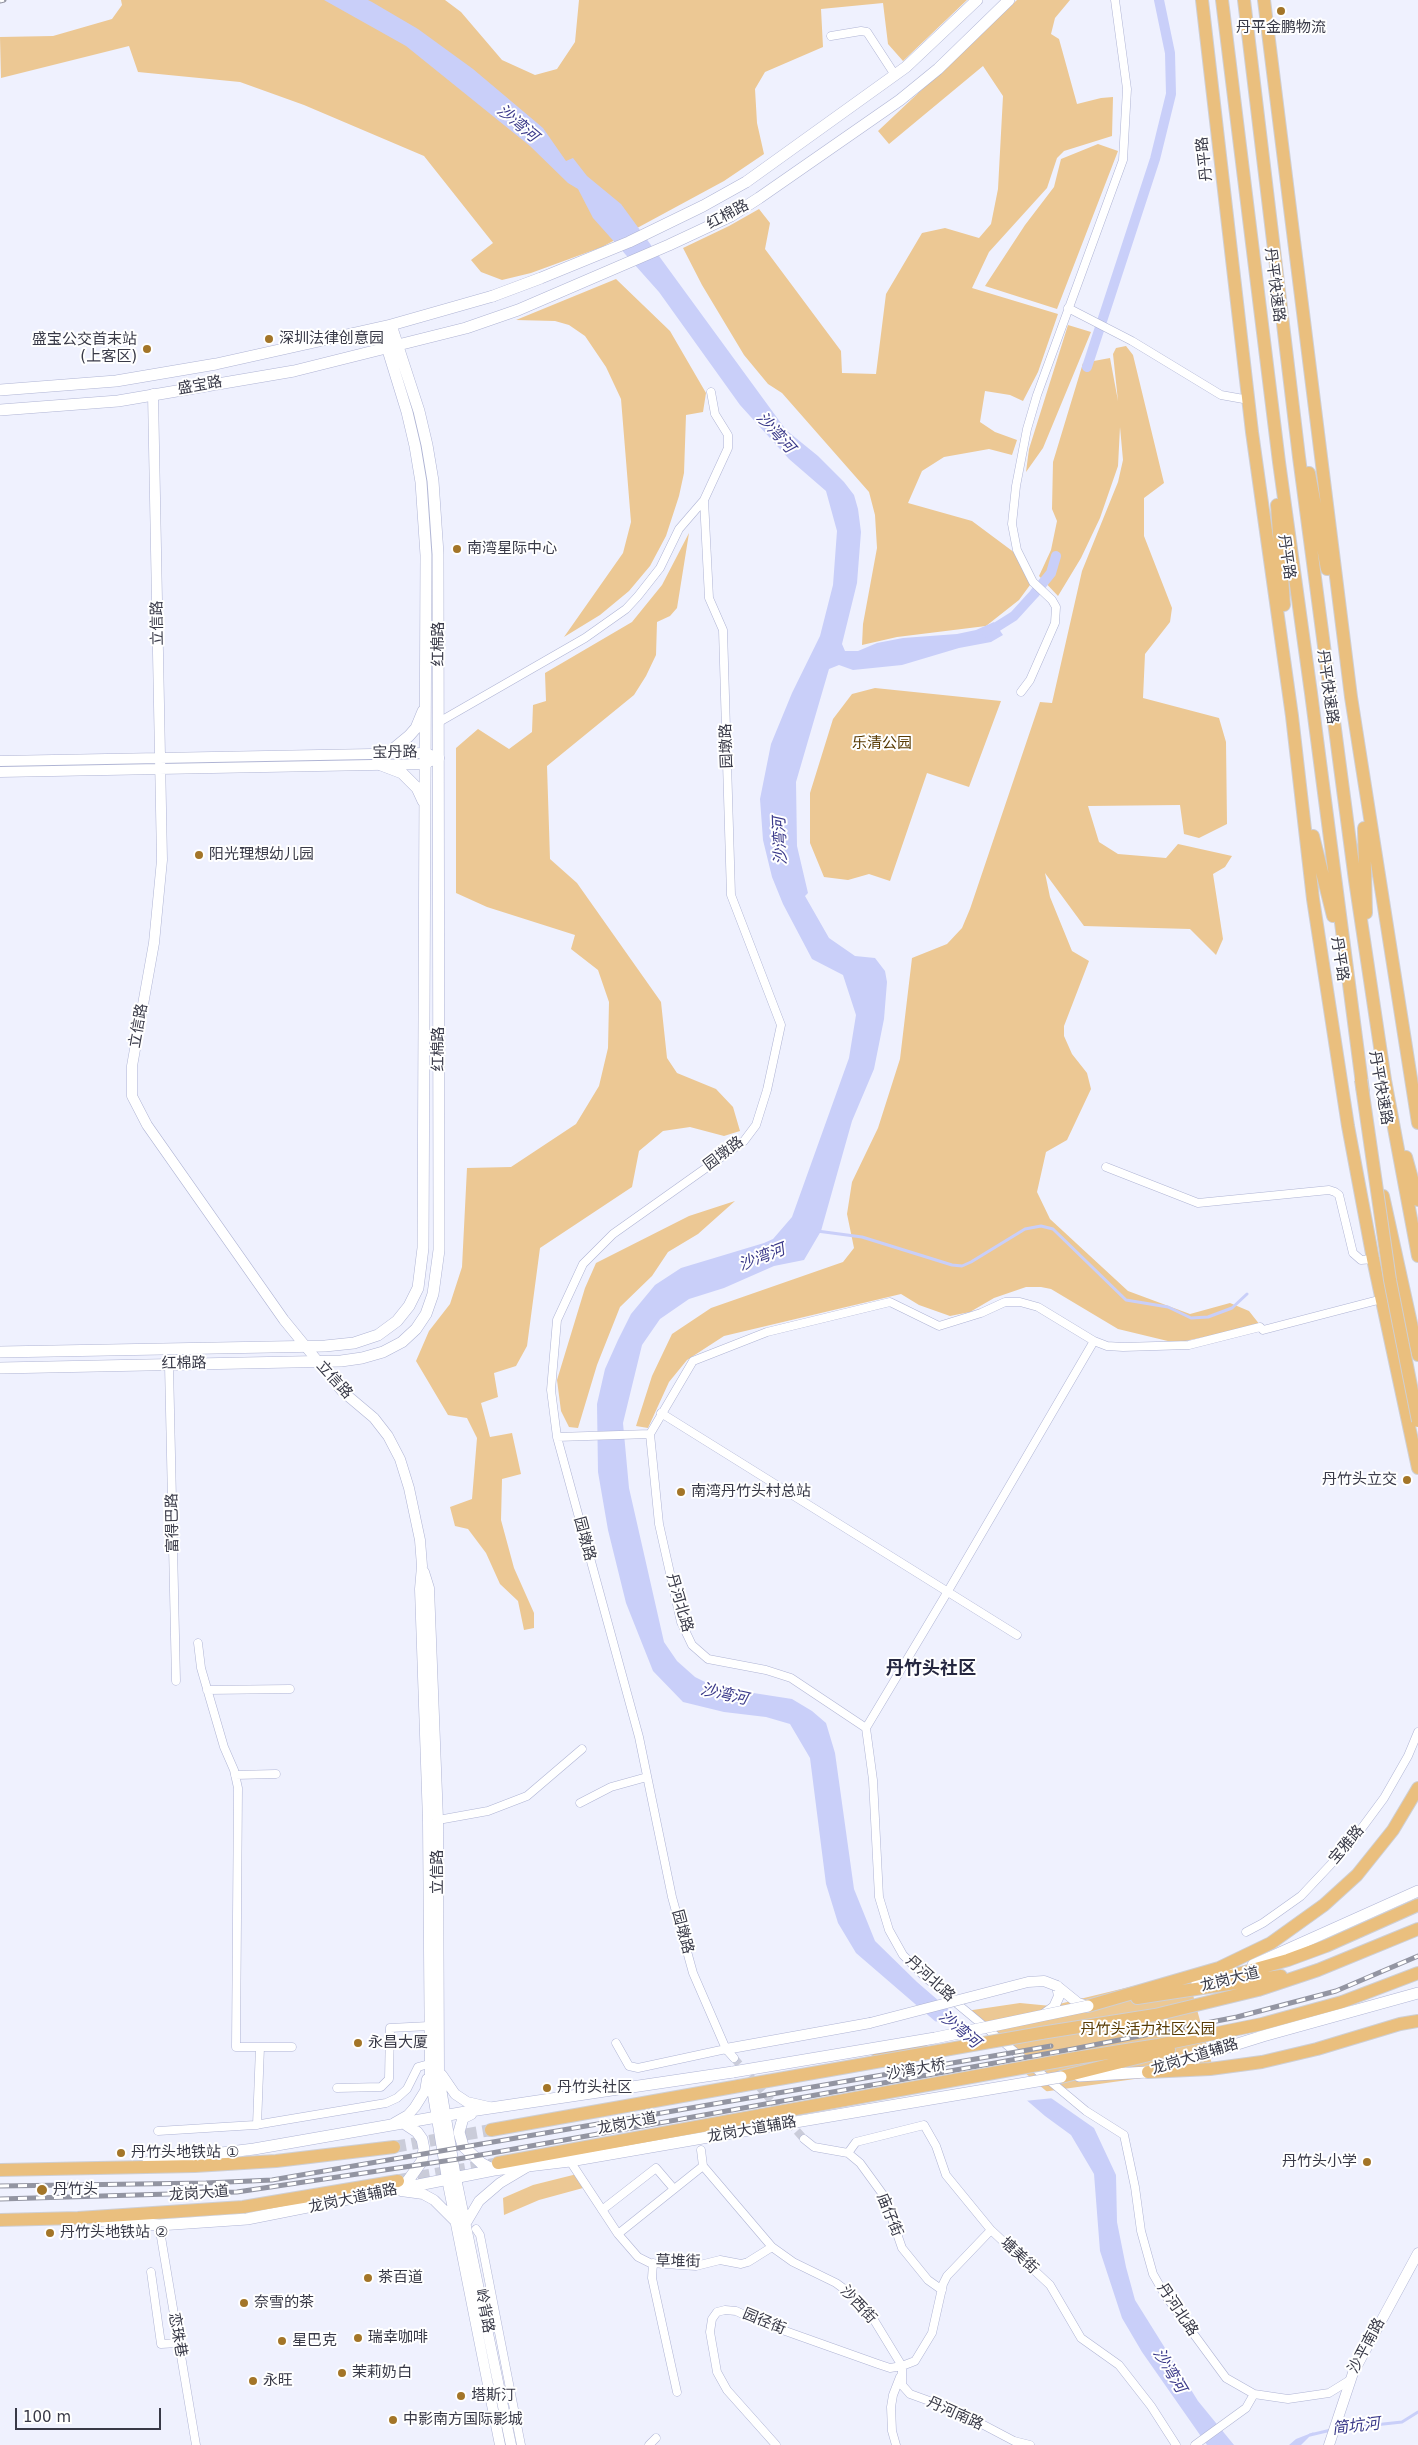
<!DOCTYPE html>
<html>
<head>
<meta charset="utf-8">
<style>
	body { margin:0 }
	#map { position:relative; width:1418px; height:2445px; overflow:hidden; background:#eff1fe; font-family:"DejaVu Sans",sans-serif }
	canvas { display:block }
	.scale { position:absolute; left:15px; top:2408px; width:146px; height:22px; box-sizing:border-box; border:2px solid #383947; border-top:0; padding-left:6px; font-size:15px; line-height:18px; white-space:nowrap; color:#383947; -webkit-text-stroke:4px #fff; paint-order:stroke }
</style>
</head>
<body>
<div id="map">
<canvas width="1418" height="2445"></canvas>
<div class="scale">100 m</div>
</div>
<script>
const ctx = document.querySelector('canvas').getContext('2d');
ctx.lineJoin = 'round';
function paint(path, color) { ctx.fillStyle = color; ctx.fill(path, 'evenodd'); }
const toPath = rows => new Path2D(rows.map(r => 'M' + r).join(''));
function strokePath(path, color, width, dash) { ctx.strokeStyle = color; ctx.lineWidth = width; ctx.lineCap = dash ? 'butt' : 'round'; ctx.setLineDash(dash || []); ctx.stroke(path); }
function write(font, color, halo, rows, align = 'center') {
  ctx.font = font + ' "DejaVu Sans","Noto Sans SC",sans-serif'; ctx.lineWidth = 4; ctx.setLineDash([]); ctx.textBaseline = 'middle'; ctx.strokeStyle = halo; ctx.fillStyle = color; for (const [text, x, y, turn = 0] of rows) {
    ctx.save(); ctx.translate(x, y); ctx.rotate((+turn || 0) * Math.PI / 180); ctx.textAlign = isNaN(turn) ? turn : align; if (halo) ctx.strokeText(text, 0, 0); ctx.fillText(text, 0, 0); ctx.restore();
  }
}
paint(toPath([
	[121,0,445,0,461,12,502,60,535,75,557,69,575,42,579,0,967,0,903,61,888,44,883,3,821,9,823,47,765,72,755,89,757,123,764,154,724,181,602,247,531,273,502,280,481,272,471,260,493,243,424,156,304,105,240,82,138,72,129,46,1,78,0,37,53,36,112,19,122,5],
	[1017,0,1070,0,1055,18,1051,34,1059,39,1077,104,1101,98,1113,97,1112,136,1064,151,1057,158,1047,188,989,252,972,288,1058,314,1038,372,1023,401,1010,395,985,391,980,422,995,432,1017,440,1012,455,989,449,944,457,922,471,908,503,972,521,1019,556,1030,585,1019,600,986,626,897,637,862,645,863,624,877,548,875,515,869,492,782,393,768,384,744,355,702,285,683,248,729,226,759,209,770,223,765,249,841,351,842,373,876,374,886,294,922,233,945,228,979,238,991,224,998,189,1003,96,983,66,889,144,878,131],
	[1098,144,1118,151,1057,309,985,286,1025,225,1054,187,1061,159],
	[616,279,670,331,706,393,703,412,686,415,684,473,679,496,666,536,650,566,629,591,600,615,564,637,623,553,631,522,621,399,606,367,585,336,569,325,555,321,516,320],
	[1068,325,1091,332,1043,448,1026,472,1029,449],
	[1126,346,1133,355,1164,483,1144,498,1144,536,1172,608,1170,622,1145,654,1143,698,1219,718,1226,742,1227,824,1199,838,1184,834,1180,805,1088,806,1099,842,1118,854,1166,858,1178,844,1232,856,1225,867,1213,874,1223,939,1216,955,1190,929,1084,926,1045,873,1050,897,1072,951,1089,961,1064,1026,1064,1036,1072,1054,1087,1073,1091,1089,1067,1140,1046,1152,1037,1192,1050,1219,1128,1291,1190,1314,1230,1303,1249,1311,1260,1325,1176,1343,1118,1329,1051,1289,1041,1287,1026,1287,994,1298,970,1312,950,1316,919,1305,901,1294,724,1336,687,1360,669,1382,648,1428,636,1426,652,1376,672,1334,711,1308,843,1262,854,1248,847,1214,852,1182,878,1128,900,1059,912,958,947,944,962,928,970,909,1040,702,1052,703,1082,571,1118,482,1123,460,1120,427,1118,466,1100,518,1081,558,1058,596,1039,576,1051,550,1057,521,1052,509,1053,462,1083,363,1110,358,1118,401,1113,354,1116,348],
	[689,533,677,608,670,616,657,622,656,655,646,676,634,695,547,766,550,859,577,883,661,1002,667,1058,677,1073,716,1089,733,1107,740,1131,724,1136,690,1127,663,1131,639,1151,632,1187,540,1248,527,1346,516,1366,494,1373,498,1397,481,1403,490,1437,512,1433,521,1474,502,1479,501,1520,514,1568,534,1613,534,1628,524,1630,518,1601,500,1584,486,1553,468,1529,455,1526,450,1507,472,1499,477,1438,467,1418,448,1415,416,1361,429,1331,450,1304,462,1267,467,1168,511,1167,576,1124,599,1086,608,1048,609,1002,598,970,571,949,575,935,487,907,456,893,456,748,478,729,509,749,532,732,533,705,546,701,545,673,632,622,662,585],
	[875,688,1001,701,969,787,927,773,890,881,869,874,848,880,824,877,810,843,810,793,833,719,852,694],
	[735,1201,698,1234,668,1252,652,1276,620,1307,597,1365,578,1428,569,1427,561,1411,557,1380,585,1288,596,1263,689,1216],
	[1187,1973,1213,2068,1035,2093,1013,2053,966,2011,1020,2003,1051,2006],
	[577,2174,583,2188,539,2200,504,2215,503,2198,533,2185]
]), '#ecc894');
paint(toPath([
	[324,0,368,0,372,2,418,29,473,69,543,128,566,161,573,158,587,176,621,204,786,430,818,456,844,482,854,495,858,509,861,532,857,583,842,644,845,651,858,651,877,643,903,638,957,634,976,630,994,622,1003,635,991,642,959,648,902,665,853,670,839,665,829,669,796,782,797,846,808,893,805,896,829,938,855,956,875,958,885,971,887,982,884,1019,874,1069,852,1121,821,1231,804,1260,774,1266,724,1288,689,1299,660,1319,642,1345,623,1423,629,1488,664,1642,677,1661,695,1677,715,1687,792,1699,812,1711,826,1723,835,1753,854,1889,875,1941,917,1982,1051,2098,1094,2128,1116,2175,1117,2222,1126,2267,1135,2300,1198,2401,1234,2445,1207,2445,1142,2352,1122,2318,1100,2251,1094,2174,1071,2135,1045,2116,856,1953,838,1923,826,1884,810,1758,790,1724,766,1717,724,1712,683,1702,653,1671,626,1603,608,1530,598,1472,597,1404,605,1369,618,1340,631,1314,655,1285,681,1268,764,1243,773,1239,792,1217,849,1058,856,1015,843,975,812,959,783,904,772,877,763,840,760,799,771,744,792,693,820,636,833,585,837,531,826,491,789,459,740,405,659,292,593,218,578,189,568,183,530,146,406,46],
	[1314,2432,1301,2445,1289,2445,1296,2439]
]), '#c9cff9');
paint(toPath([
	[961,2018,1052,2096,1054,2098,1024,2101,933,2022]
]), '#eff1fe');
strokePath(toPath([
	[817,1231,862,1237,952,1265,962,1266,971,1262,1025,1229,1041,1226,1053,1229,1126,1300,1168,1307,1191,1318,1208,1317,1232,1308,1247,1294],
	[1337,2429,1402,2422,1418,2412],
	[1310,2435,1331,2430]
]), '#c9cff9', 3);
strokePath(toPath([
	[1087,367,1155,159,1171,94,1170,53,1159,0],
	[987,633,1014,616,1034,594,1051,573,1056,556]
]), '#c9cff9', 10);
strokePath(toPath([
	[734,2058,782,2113],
	[789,2122,804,2139]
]), '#caccd9', 8, [8, 4]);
strokePath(toPath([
	[394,2147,491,2130],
	[400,2180,494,2164]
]), '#caccd9', 12, [12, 6]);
const minor = toPath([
	[831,36,861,31,867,32,895,75],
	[1068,308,1132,341,1221,395,1249,400],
	[704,500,728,448,728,435,715,414,711,392],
	[1021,692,1030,680,1055,623,1056,607,1052,600,1033,582,1017,550,1012,524,1016,486,1027,429,1037,395,1123,160,1127,89,1115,0],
	[439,722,585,638,626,609,638,596,660,568,679,529,704,500,709,598,723,630,731,895,781,1025,767,1090,756,1125,744,1141,613,1234,583,1264,557,1320,551,1390,557,1437,639,1737,672,1897,693,1973,726,2049,734,2058],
	[1106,1167,1198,1203,1329,1190,1335,1192,1339,1195,1353,1253,1361,1260,1373,1259],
	[169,1365,176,1681],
	[661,1413,1017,1635],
	[650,1434,659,1524,681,1622,692,1645,708,1659,766,1670,791,1678,866,1728,873,1780,879,1897,889,1930,903,1955,925,1977,1086,2111,1124,2135,1135,2187,1141,2231,1153,2274,1165,2295,1226,2378,1254,2394,1288,2399,1329,2393,1350,2380],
	[650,1434,693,1361,767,1332,890,1302,939,1326,981,1313,1005,1302,1020,1302,1038,1307,1094,1341,1107,1346,1123,1347,1189,1345,1260,1327,1263,1330,1382,1299],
	[557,1437,650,1434],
	[198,1643,201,1668,224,1747,234,1770,238,1788,236,2047,292,2047],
	[207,1690,290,1689],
	[866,1728,948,1591,1094,1341],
	[235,1775,276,1774],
	[580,1803,611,1787,647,1777],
	[438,1820,488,1811,527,1796,582,1749],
	[1246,1932,1263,1923,1301,1896,1350,1844,1384,1798,1408,1756,1418,1732],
	[616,2043,629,2066,638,2068,726,2049],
	[337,2088,381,2087,389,2079,390,2028,429,2026],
	[257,2125,260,2047],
	[158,2131,255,2125,386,2103,397,2098,407,2089,418,2067,429,2064],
	[804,2139,814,2147,848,2153,860,2163,884,2196,902,2248,928,2280,942,2290],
	[701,2150,703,2166],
	[848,2153,856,2142,924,2125,936,2146,946,2175,991,2230,1050,2285,1081,2338,1119,2365,1151,2406,1176,2445],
	[570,2161,618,2234,638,2257,650,2263,696,2266,720,2260,741,2264,748,2262,772,2247],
	[602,2210,656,2168,674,2189],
	[159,2225,196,2445],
	[476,2229,480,2235,521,2445],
	[618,2234,703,2166,772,2247,793,2262,836,2283,851,2294,874,2320,902,2366],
	[653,2263,652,2278,677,2392],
	[151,2272,161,2344,178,2343],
	[902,2366,902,2385,910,2394,957,2411,1014,2441,1030,2445],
	[649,2445,656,2438],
	[776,2445,727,2390,717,2372,710,2332,712,2319,717,2312,725,2310,736,2311,760,2322,878,2364,890,2368,902,2366,915,2361,932,2333,943,2284,947,2276,991,2230],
	[896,2445,892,2431,891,2407,893,2395,900,2377],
	[1195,2445,1246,2408,1254,2394]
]);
const tertiary = toPath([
	[153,394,162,860,154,943,132,1066,132,1096,147,1125,284,1320,342,1391,374,1418,388,1436,400,1459,409,1488,420,1540,422,1566,420,1589,428,1821,430,2077,447,2179,500,2445],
	[0,761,425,753,439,758],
	[0,772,425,764,431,761],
	[424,1572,429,1588,438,1820,439,2076,456,2178,511,2445],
	[1057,1986,1078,2003,1088,2006],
	[1043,2015,1054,2007,1059,1996,1057,1986],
	[726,2049,870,2023],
	[442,2075,455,2094,467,2102,489,2107],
	[394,2123,408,2115,415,2107,425,2091,427,2079],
	[401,2191,423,2194,434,2200,456,2222],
	[466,2223,479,2201,500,2183,527,2167],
	[1329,2445,1353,2373,1418,2253]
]);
const secondary = toPath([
	[746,182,906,67,977,0],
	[0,390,116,381,216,364,391,325,493,296],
	[0,410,118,401,294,371,466,328,518,310,669,245,731,216,759,198,900,100,938,69,1009,0],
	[380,754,392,750,409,736,416,728,423,711],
	[381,765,402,773,417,788,423,801],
	[0,1352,325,1346,354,1343,378,1335,397,1321,409,1306,418,1288,423,1248,426,555,421,482,415,446,407,412,387,347,390,327],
	[0,1368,341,1361,362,1358,383,1352,402,1342,416,1329,426,1314,433,1294,439,1250,438,554,433,481,427,445,419,411,391,325],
	[1253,1965,1418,1891],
	[1197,1983,1234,1974],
	[1079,2076,1148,2072,1263,2036,1418,1993],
	[471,2114,463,2118,459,2132,463,2146,481,2163,494,2170],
	[148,2162,254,2149,477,2110,733,2072],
	[402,2189,422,2161,424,2149,422,2139,417,2132,405,2124],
	[103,2221,159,2225,247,2219,494,2170,570,2161,766,2127]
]);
const trunk = toPath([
	[1202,0,1252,432,1292,716,1313,899,1348,1126,1373,1259,1418,1468],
	[1222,0,1279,462,1311,693,1363,1091],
	[1244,0,1299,457,1355,880,1385,1080,1418,1256],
	[1264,0,1351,697,1418,1123],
	[1309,473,1327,569],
	[1277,505,1284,605],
	[1364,828,1366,913],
	[1313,836,1333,916],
	[1406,1157,1418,1200],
	[1383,1196,1418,1355],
	[1227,1977,1288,1960,1326,1946,1418,1905],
	[1137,1998,1281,1976],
	[1088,2006,1219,1968,1271,1943,1324,1905,1357,1875,1393,1830,1418,1788],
	[1041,2033,1155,2015,1258,1990,1318,1970,1418,1929],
	[878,2058,921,2043],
	[1076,2058,1158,2045,1262,2024,1342,2002,1418,1973],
	[1148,2072,1210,2069,1262,2062,1317,2049,1400,2024,1418,2021],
	[1061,2077,1169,2050],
	[491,2130,739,2086],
	[498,2163,762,2115],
	[0,2170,195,2166,276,2161,394,2147],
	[0,2220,78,2218,243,2207,398,2181]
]);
strokePath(minor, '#afb4d4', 9);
strokePath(tertiary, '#afb4d4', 11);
strokePath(secondary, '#afb4d4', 12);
strokePath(trunk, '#cfcfd3', 14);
strokePath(minor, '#fff', 8);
strokePath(tertiary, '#fff', 10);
strokePath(secondary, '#fff', 11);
strokePath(trunk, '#eabf7e', 12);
const rail = toPath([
	[0,1,4,0],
	[0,2186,206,2183,272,2180,1051,2046],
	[0,2199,237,2192,458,2159,1073,2049,1237,2017,1336,1991,1418,1956]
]);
strokePath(rail, '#9395a2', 5);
strokePath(rail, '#fff', 3, [9]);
const tertiaryBridge = toPath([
	[870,2023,1028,1982,1044,1981,1057,1986]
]);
const secondaryBridge = toPath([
	[493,296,541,278,629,242,703,206,746,182],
	[733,2072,935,2038,1088,2006],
	[766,2127,1061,2077]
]);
const trunkBridge = toPath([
	[1361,1080,1390,1280,1418,1421],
	[739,2086,1041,2033],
	[762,2115,1076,2058]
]);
strokePath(tertiaryBridge, '#afb4d4', 11, []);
strokePath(secondaryBridge, '#afb4d4', 12, []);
strokePath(trunkBridge, '#cfcfd3', 14, []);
strokePath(tertiaryBridge, '#fff', 10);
strokePath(secondaryBridge, '#fff', 11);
strokePath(trunkBridge, '#eabf7e', 12);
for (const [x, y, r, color] of [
	[1281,11,5,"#a37528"],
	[269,339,5,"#a37528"],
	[147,349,5,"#a37528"],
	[457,549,5,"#a37528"],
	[199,855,5,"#a37528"],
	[1407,1480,5,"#a37528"],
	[681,1492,5,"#a37528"],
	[358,2043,5,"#a37528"],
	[547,2088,5,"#a37528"],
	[121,2153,5,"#a37528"],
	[1367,2162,5,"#a37528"],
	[42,2190,6,"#a37528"],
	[50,2233,5,"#a37528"],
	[368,2278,5,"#a37528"],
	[244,2303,5,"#a37528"],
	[358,2338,5,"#a37528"],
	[282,2341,5,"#a37528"],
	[342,2373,5,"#a37528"],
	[253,2381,5,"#a37528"],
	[461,2396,5,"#a37528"],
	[393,2420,5,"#a37528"]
]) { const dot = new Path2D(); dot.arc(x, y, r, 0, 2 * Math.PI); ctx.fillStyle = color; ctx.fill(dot); strokePath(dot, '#fff', 2); }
write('15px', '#383947', '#fff', [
	["丹平金鹏物流",1281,28,"center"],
	["深圳法律创意园",279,339],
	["盛宝公交首末站",137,340,"right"],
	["(上客区)",137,357,"right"],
	["南湾星际中心",467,549],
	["阳光理想幼儿园",209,855],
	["丹竹头立交",1397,1480,"right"],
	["南湾丹竹头村总站",691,1492],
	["永昌大厦",368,2043],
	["丹竹头社区",557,2088],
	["丹竹头地铁站 ①",131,2153],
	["丹竹头小学",1357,2162,"right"],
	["丹竹头",53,2190],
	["丹竹头地铁站 ②",60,2233],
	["茶百道",378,2278],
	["奈雪的茶",254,2303],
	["瑞幸咖啡",368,2338],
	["星巴克",292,2341],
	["茉莉奶白",352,2373],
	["永旺",263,2381],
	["塔斯汀",471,2396],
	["中影南方国际影城",403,2420]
], 'left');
write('15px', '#383947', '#fff', [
	["丹平路",1205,159,-96],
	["红棉路",728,215,-28],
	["丹平快速路",1274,285,83],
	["盛宝路",200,386,-10],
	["丹平路",1286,557,82],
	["立信路",158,623,-91],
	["红棉路",439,644,-90],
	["丹平快速路",1327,687,82],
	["园墩路",727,746,-92],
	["宝丹路",395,753,-1],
	["丹平路",1339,959,81],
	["立信路",139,1026,-80],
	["红棉路",439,1049,-90],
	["丹平快速路",1380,1088,80],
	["园墩路",724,1154,-37],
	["红棉路",184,1364,-1],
	["立信路",334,1380,48],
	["富得巴路",173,1523,-91],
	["园墩路",584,1539,75],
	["丹河北路",679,1603,74],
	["宝雅路",1347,1845,-50],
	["立信路",438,1872,-90],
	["园墩路",682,1932,75],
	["丹河北路",930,1979,42],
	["龙岗大道",1230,1980,-14],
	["龙岗大道辅路",1195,2057,-17],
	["沙湾大桥",916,2070,-10],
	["龙岗大道",627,2124,-11],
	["龙岗大道辅路",752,2130,-10],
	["龙岗大道",199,2194,-4],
	["龙岗大道辅路",353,2199,-12],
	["庙仔街",889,2215,68],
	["塘美街",1019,2256,43],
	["草堆街",678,2262,1],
	["沙西街",858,2305,47],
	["丹河北路",1177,2310,56],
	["岭背路",484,2311,79],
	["园径街",764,2322,22],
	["恋珠巷",177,2335,80],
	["沙平南路",1367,2346,-62],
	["丹河南路",955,2414,24]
]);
write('15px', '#583a02', '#fff', [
	["乐清公园",882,744],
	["丹竹头活力社区公园",1148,2030]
]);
write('italic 16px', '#3b3a8a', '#fff', [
	["沙湾河",517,124,40],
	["沙湾河",775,433,48],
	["沙湾河",781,841,-92],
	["沙湾河",762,1258,-21],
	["沙湾河",724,1695,13],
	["沙湾河",959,2030,40],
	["沙湾河",1169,2371,59],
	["简坑河",1356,2427,-7]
]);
write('bold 18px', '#252740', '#fff', [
	["丹竹头社区",931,1669]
]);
</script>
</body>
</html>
